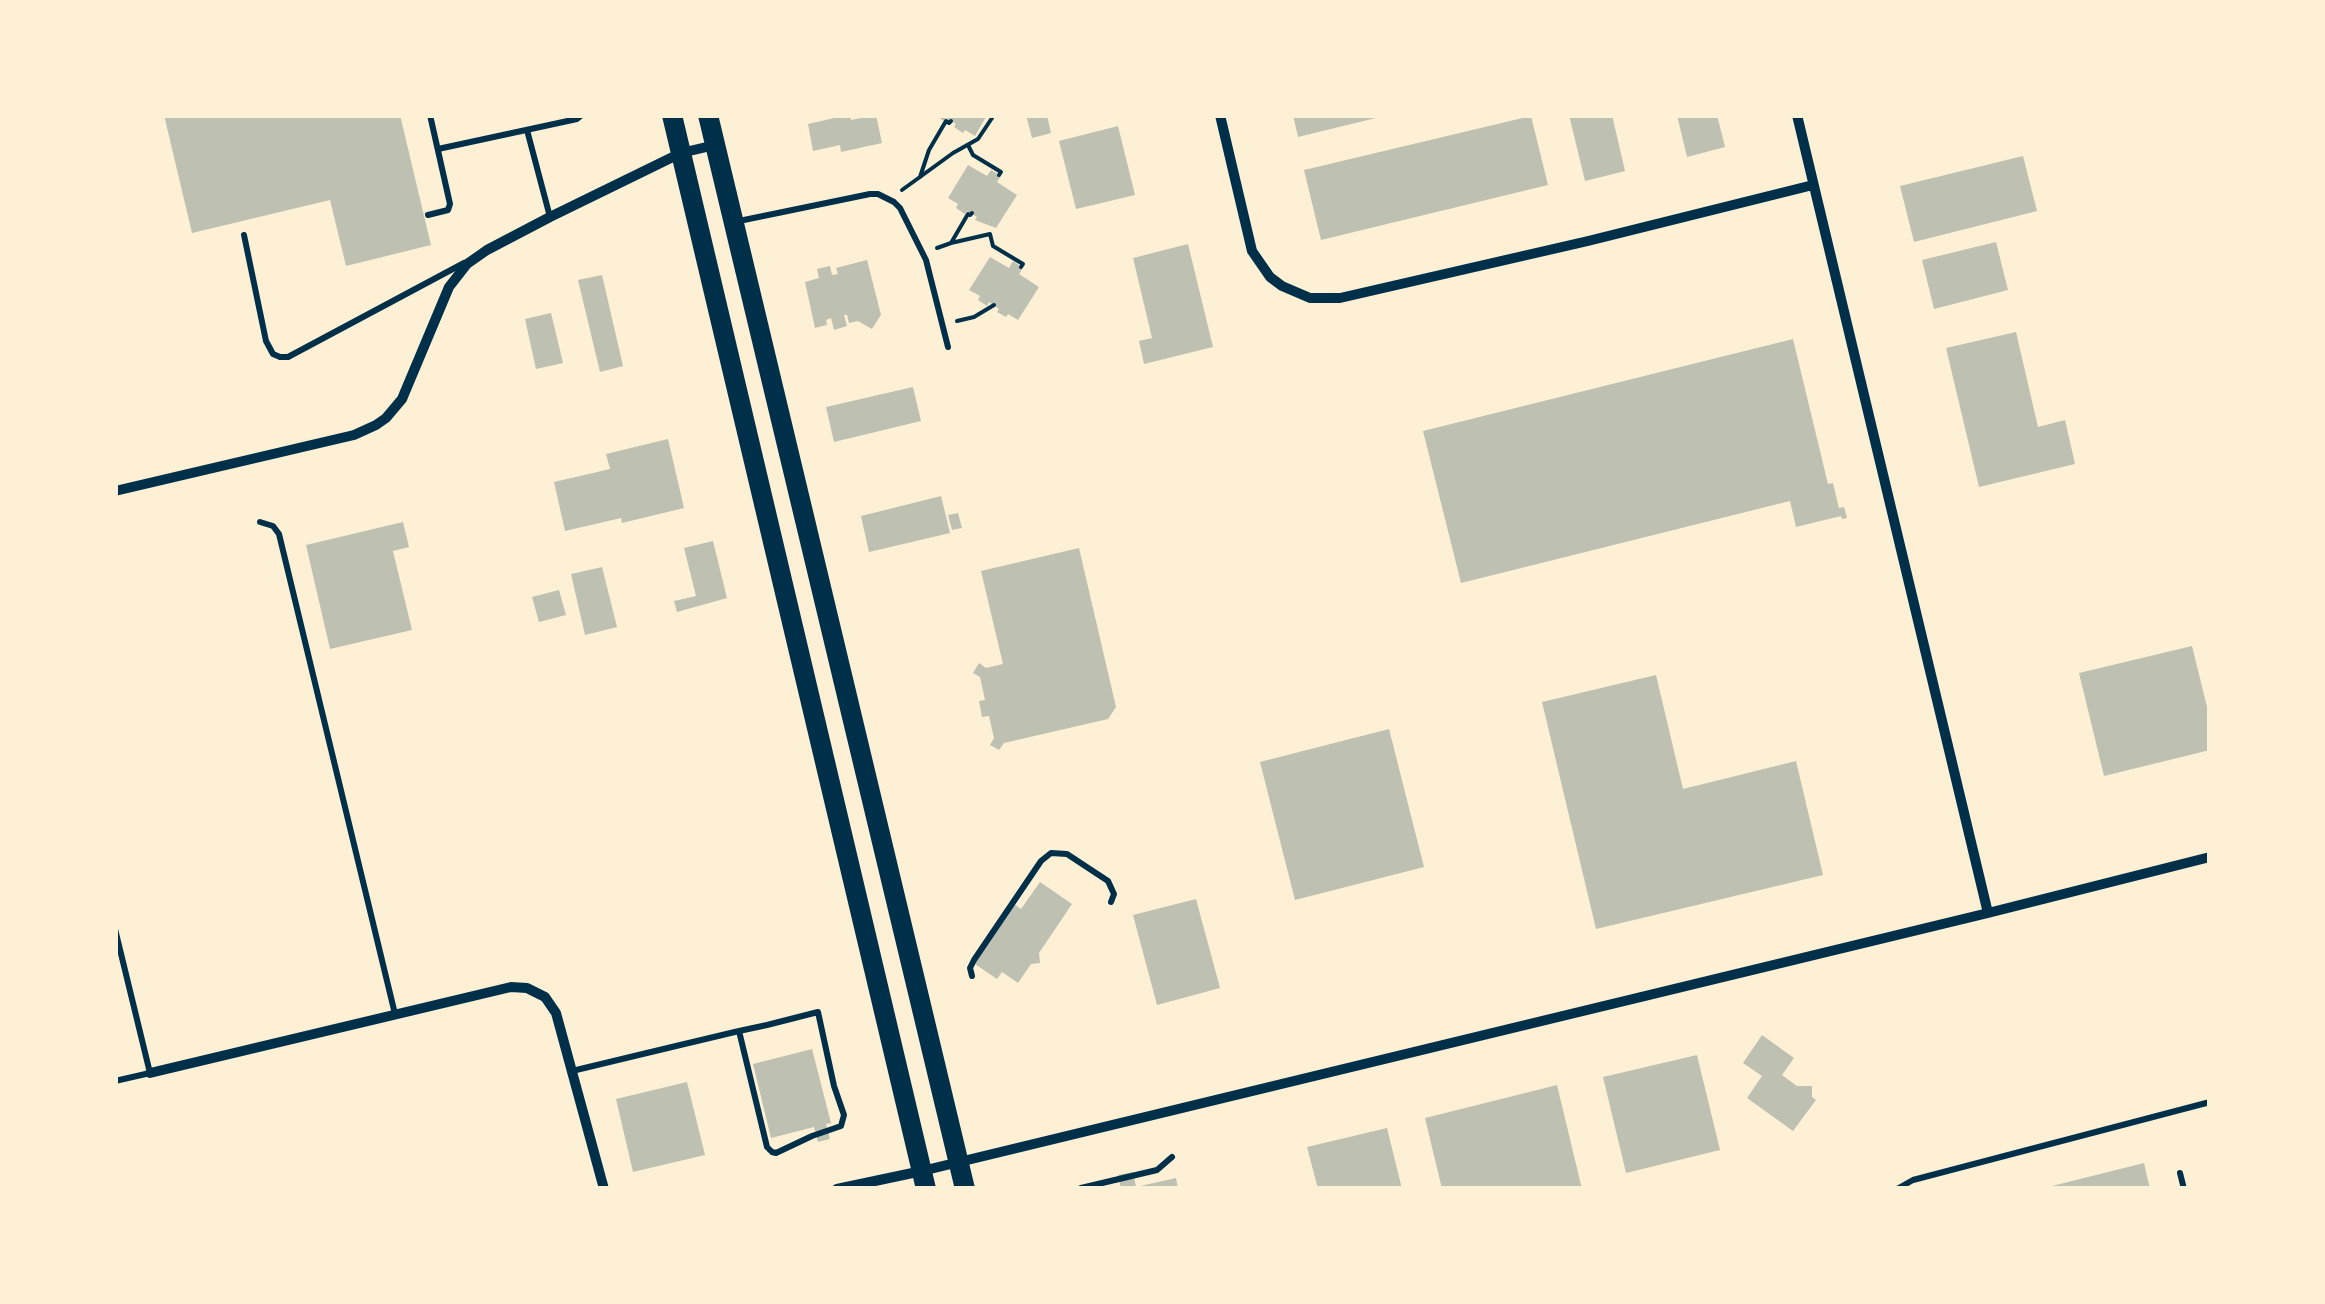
<!DOCTYPE html>
<html>
<head>
<meta charset="utf-8">
<style>
	body { margin:0 }
	#map { position:relative; width:2325px; height:1304px; overflow:hidden; background:#fdf0d5; font-family:"Space Grotesk",sans-serif }
	canvas { display:block }
	.frame { position:absolute; inset:0; border:118px solid #fdf0d5; pointer-events:none }
</style>
</head>
<body>
<div id="map">
<canvas width="2325" height="1304"></canvas>
<div class="frame"></div>
</div>
<script>
const ctx = document.querySelector('canvas').getContext('2d');
ctx.lineJoin = 'round';
function paint(path, color) { ctx.fillStyle = color; ctx.fill(path, 'evenodd'); }
const toPath = rows => new Path2D(rows.map(r => 'M' + r).join(''));
function strokePath(path, color, width, dash) { ctx.strokeStyle = color; ctx.lineWidth = width; ctx.lineCap = dash ? 'butt' : 'round'; ctx.setLineDash(dash || []); ctx.stroke(path); }
paint(toPath([
	[164,115,400,115,431,245,346,266,330,200,192,233],
	[847,115,850,115,851,120,876,115,882,143,841,152,840,145,813,151,808,124],
	[935,115,987,115,975,136,965,130,963,133,954,127,956,124,946,118,944,121],
	[1026,115,1047,115,1051,133,1032,138],
	[1293,115,1384,115,1384,116,1298,137],
	[1569,115,1612,115,1625,171,1585,181],
	[1677,115,1717,115,1725,147,1687,157],
	[1531,116,1548,185,1321,240,1304,170],
	[1118,126,1135,195,1076,209,1059,141],
	[2023,156,2037,211,1914,242,1900,186],
	[968,165,987,176,991,170,1001,176,997,182,1017,195,996,228,975,220,977,217,967,211,965,214,956,208,958,204,948,198],
	[1996,242,2008,290,1934,309,1922,260],
	[1188,244,1213,347,1144,364,1139,341,1152,338,1133,258],
	[990,257,1009,268,1013,261,1023,268,1019,274,1039,287,1018,320,1008,314,1006,317,997,312,999,309,989,302,987,306,978,300,980,296,969,290],
	[867,260,881,315,872,329,858,321,849,323,847,315,844,315,847,326,834,330,831,318,826,320,827,325,815,328,805,282,819,278,817,269,830,266,832,275,838,274,836,268],
	[602,275,623,366,600,372,578,280],
	[551,313,563,363,536,369,525,319],
	[2016,332,2038,427,2065,420,2075,464,1979,487,1946,348],
	[1793,339,1828,484,1833,483,1839,508,1844,507,1847,518,1842,519,1841,516,1796,527,1790,501,1461,583,1423,431],
	[913,387,921,421,834,442,826,407],
	[668,439,684,508,622,523,621,518,565,531,554,482,610,469,606,454],
	[941,496,950,533,869,552,861,516],
	[958,513,962,528,952,530,948,515],
	[403,522,409,547,393,551,412,630,330,649,306,545],
	[713,541,727,598,677,612,674,601,696,596,684,548],
	[1079,548,1116,707,1108,719,1004,743,999,750,990,745,994,738,989,716,982,717,979,701,985,700,980,677,973,673,979,663,986,668,1003,664,981,571],
	[602,567,617,627,585,635,571,574],
	[559,590,566,615,539,622,532,597],
	[2192,646,2210,719,2210,750,2104,776,2079,673],
	[1656,675,1683,789,1796,761,1823,875,1596,929,1542,702],
	[1389,729,1424,867,1295,900,1260,762],
	[1040,882,1072,904,1039,953,1040,963,1031,964,1018,983,1002,972,997,979,975,964,1014,904,1021,909],
	[1196,899,1220,988,1157,1005,1133,915],
	[1762,1035,1794,1058,1782,1075,1797,1086,1812,1086,1812,1097,1816,1100,1793,1131,1747,1098,1762,1076,1743,1063],
	[812,1049,831,1123,826,1124,830,1139,818,1142,814,1127,771,1138,753,1064],
	[1697,1055,1720,1150,1626,1173,1603,1077],
	[687,1082,705,1155,633,1172,616,1099],
	[1557,1085,1582,1189,1442,1189,1425,1118],
	[1387,1128,1402,1189,1318,1189,1307,1147],
	[2144,1163,2150,1189,2045,1189,2044,1188],
	[1133,1172,1136,1187,1176,1178,1178,1189,1121,1189,1118,1175]
]), '#bec0b2');
strokePath(toPath([
	[968,145,973,155,1001,172,999,175],
	[920,177,929,150,946,121,949,123,951,121],
	[902,190,953,153,978,139,994,115],
	[951,243,990,234,993,246,1023,264,1021,267],
	[937,248,951,243,968,214,970,215,972,213],
	[957,321,974,317,994,305]
]), '#003049', 4);
strokePath(toPath([
	[527,130,550,217],
	[438,149,577,119,582,115],
	[428,215,448,210,450,204,430,115],
	[739,221,870,194,878,194,894,202,900,208,926,260,948,347],
	[244,235,266,341,273,354,280,357,288,357,464,263],
	[260,522,273,526,279,534,395,1014],
	[115,929,150,1073,115,1081],
	[972,976,970,968,974,960,1041,861,1051,853,1067,854,1108,881,1114,894,1111,902],
	[572,1071,676,1046,739,1031,767,1025,818,1012,834,1086,844,1115,841,1126,812,1136,776,1153,772,1152,767,1147,739,1031],
	[2180,1173,2184,1189],
	[1081,1188,1157,1170,1172,1157],
	[1897,1189,1913,1180,2210,1102]
]), '#003049', 6);
strokePath(toPath([
	[1220,115,1252,251,1270,277,1282,286,1310,298,1340,298,1588,241,1813,185],
	[1797,115,1988,913],
	[115,491,354,435,376,425,386,418,402,399,449,287,467,264,487,250,550,217,681,153,715,145],
	[150,1073,511,987,527,988,545,997,556,1013,604,1189],
	[837,1189,922,1171,1988,913,2210,857]
]), '#003049', 10);
strokePath(toPath([
	[672,115,926,1189],
	[708,115,965,1189]
]), '#003049', 20);
</script>
</body>
</html>
